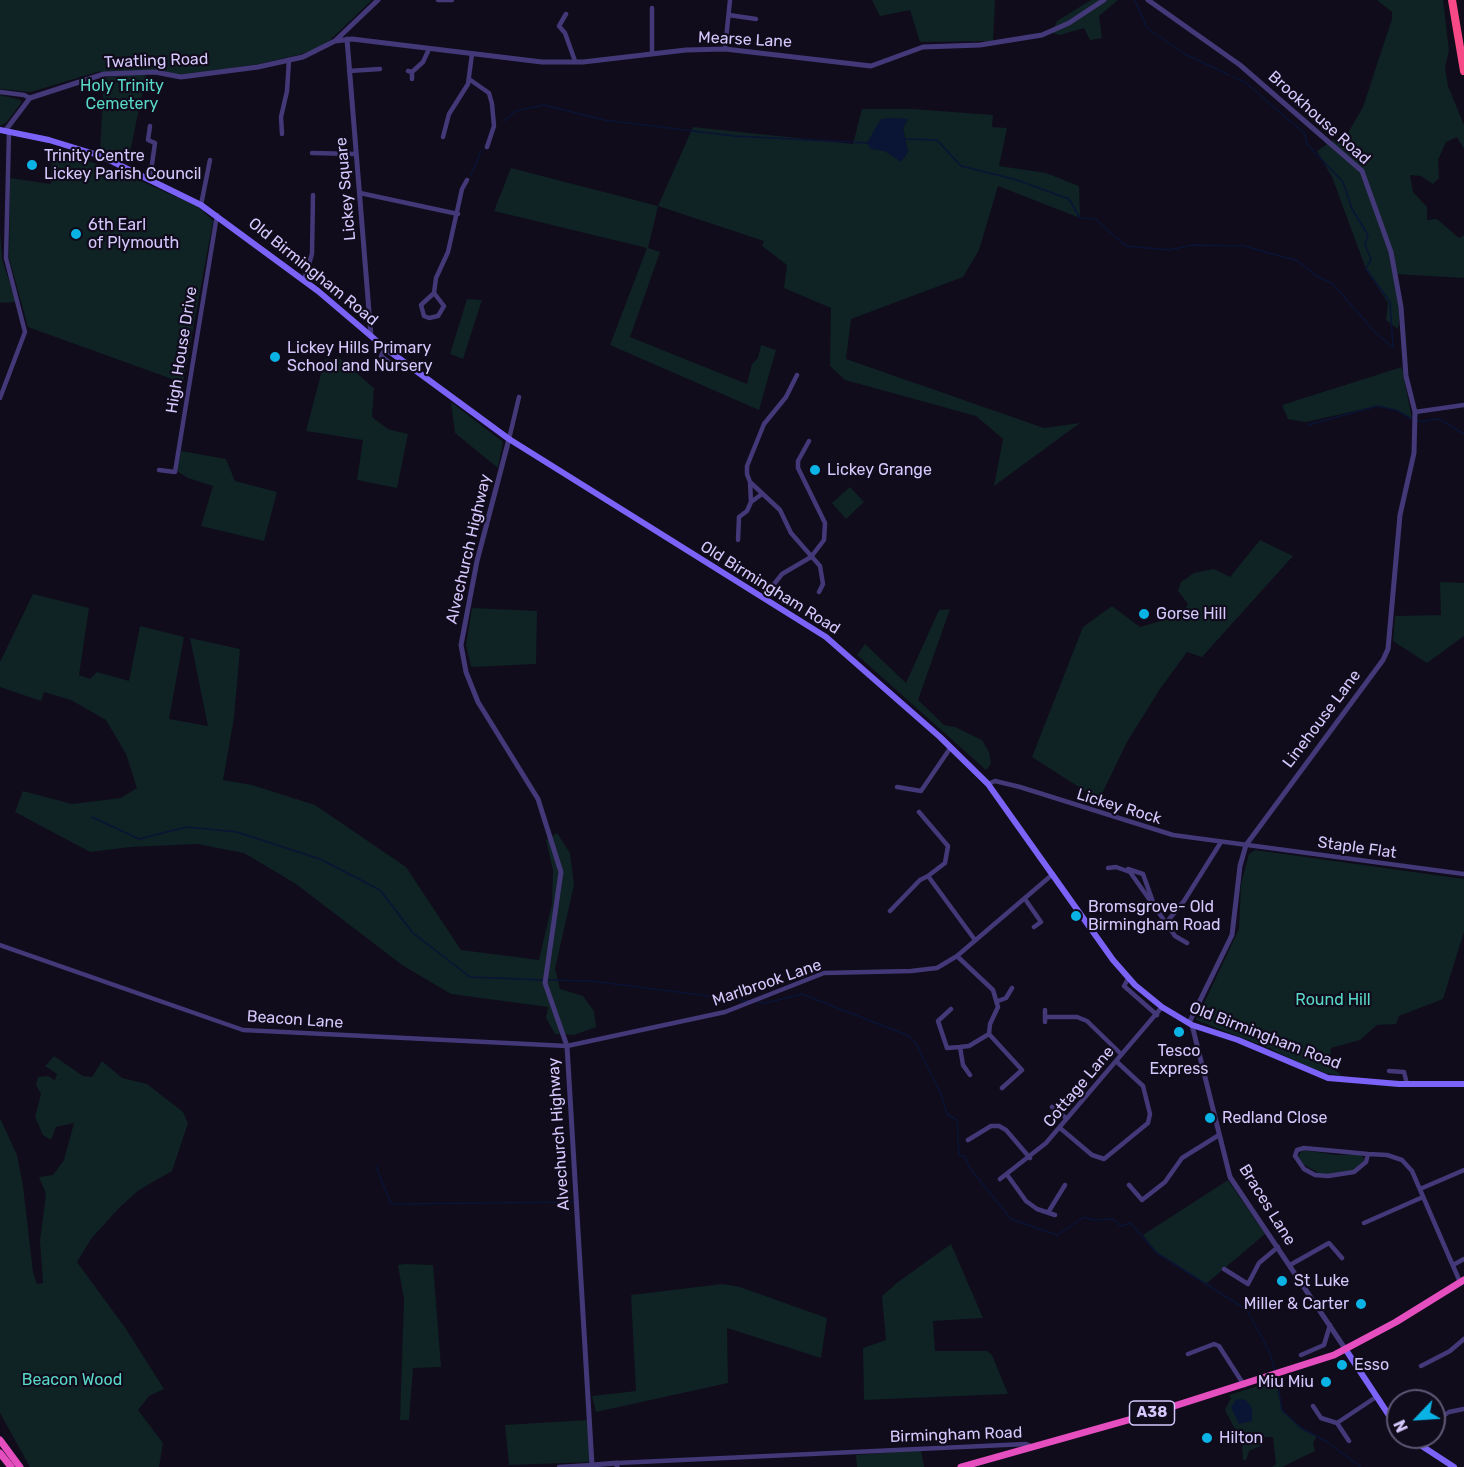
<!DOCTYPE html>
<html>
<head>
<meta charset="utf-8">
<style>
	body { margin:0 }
	#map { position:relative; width:1464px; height:1467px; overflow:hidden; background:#100c1b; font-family:Rubik,sans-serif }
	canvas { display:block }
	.north { position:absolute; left:1386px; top:1389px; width:60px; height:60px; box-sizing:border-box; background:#100c1b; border:2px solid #5f5775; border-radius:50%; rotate:245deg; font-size:16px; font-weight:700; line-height:24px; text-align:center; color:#d5c8fd }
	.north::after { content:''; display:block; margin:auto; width:21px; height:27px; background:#0ab3e6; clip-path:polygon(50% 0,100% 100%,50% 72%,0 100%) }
</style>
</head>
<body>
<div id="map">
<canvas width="1464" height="1467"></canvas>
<div class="north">N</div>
</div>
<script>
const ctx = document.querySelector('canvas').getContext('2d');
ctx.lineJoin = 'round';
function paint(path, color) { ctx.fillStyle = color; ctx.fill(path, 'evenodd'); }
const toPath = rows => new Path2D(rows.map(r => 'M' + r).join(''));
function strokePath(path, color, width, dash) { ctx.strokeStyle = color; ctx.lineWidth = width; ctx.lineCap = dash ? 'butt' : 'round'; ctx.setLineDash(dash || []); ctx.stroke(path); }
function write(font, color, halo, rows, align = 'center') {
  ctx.font = font + ' Rubik,sans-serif'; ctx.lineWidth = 4.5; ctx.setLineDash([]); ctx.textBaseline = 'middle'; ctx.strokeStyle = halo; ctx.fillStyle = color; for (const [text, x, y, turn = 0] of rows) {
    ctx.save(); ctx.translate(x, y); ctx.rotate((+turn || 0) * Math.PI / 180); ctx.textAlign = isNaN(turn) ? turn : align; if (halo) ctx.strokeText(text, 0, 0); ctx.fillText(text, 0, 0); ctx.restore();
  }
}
paint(toPath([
	[0,0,372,0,325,45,302,54,259,64,183,75,158,70,97,72,31,92,0,89],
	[872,0,995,0,993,41,920,42,910,10,880,16],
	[1091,0,1118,0,1099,16,1102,38,1090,40,1084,28,1060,35,1052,33,1057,21],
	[1377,0,1443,0,1449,51,1445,67,1448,86,1464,125,1464,149,1457,137,1446,142,1438,160,1439,178,1433,184,1421,176,1410,175,1413,192,1427,207,1427,220,1437,219,1459,238,1464,235,1464,278,1395,274,1401,307,1398,329,1386,320,1388,303,1366,269,1332,177,1317,151,1333,140,1342,143,1363,107,1392,19,1392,12],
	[122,75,146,75,128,162,100,151,104,78],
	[0,95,21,100,21,103,6,123,0,126],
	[862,109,913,109,993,115,992,127,1007,128,999,166,1046,173,1079,186,1080,218,998,186,979,250,963,277,851,319,846,359,1044,428,1080,423,994,486,1003,439,976,416,845,380,830,366,831,308,784,288,787,265,762,246,764,241,658,206,648,248,660,252,630,337,747,384,752,364,758,358,761,345,776,350,759,410,610,345,647,248,494,211,511,168,658,206,693,127,853,144],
	[908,120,903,128,908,152,901,161,885,151],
	[52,148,130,176,199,207,213,221,183,383,28,327,9,258,10,178,51,184],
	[0,231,2,259,16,302,0,303],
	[467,299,482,300,463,359,450,354],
	[337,356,374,388,372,417,388,429,408,434,397,488,357,480,363,440,306,431,325,359,332,360],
	[1402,367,1412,419,1396,410,1377,406,1306,422,1288,419,1282,405],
	[451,402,503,442,498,468,455,433],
	[181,451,226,459,235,481,277,492,264,541,201,526,213,486,188,478,177,471],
	[850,487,864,502,846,519,832,503],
	[1260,540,1293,556,1202,657,1187,652,1160,689,1127,742,1099,800,1032,757,1083,627,1112,606,1140,627,1182,615,1188,604,1178,591,1181,582,1194,573,1214,569,1230,577],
	[1440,582,1464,583,1464,636,1427,663,1393,641,1395,616,1441,615],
	[33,594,89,608,79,675,90,679,97,672,129,681,140,626,184,637,169,719,208,726,190,638,240,649,234,718,223,780,252,785,315,805,406,867,461,950,539,960,552,904,553,870,546,840,557,833,570,853,574,885,555,969,560,989,583,996,594,1011,596,1027,574,1035,555,1034,546,1018,548,1007,451,994,402,965,296,884,244,853,197,844,131,847,90,852,15,812,23,791,72,804,121,798,137,788,126,754,106,720,71,700,44,692,41,701,0,687,0,662],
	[472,608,537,611,536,664,471,667,466,645],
	[950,609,918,700,944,725,955,727,982,740,989,752,991,764,986,770,857,655,865,644,906,683,939,610],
	[1255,850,1464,879,1464,932,1443,999,1399,1016,1396,1024,1377,1025,1360,1040,1331,1048,1330,1067,1343,1076,1325,1073,1305,1066,1271,1049,1196,1020,1239,929,1241,884,1249,854],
	[54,1056,83,1076,92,1077,102,1061,122,1078,147,1084,183,1112,188,1123,172,1171,139,1190,119,1208,91,1239,77,1262,126,1329,164,1389,149,1396,138,1410,163,1443,159,1467,30,1467,0,1413,0,1118,17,1155,23,1186,33,1272,37,1284,43,1283,40,1241,46,1194,39,1177,53,1175,64,1160,74,1123,56,1127,51,1140,43,1135,35,1117,41,1094,36,1085,38,1077,48,1076,55,1080,57,1074,45,1066],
	[1303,1150,1336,1155,1361,1154,1365,1161,1359,1168,1344,1174,1320,1174,1301,1163,1297,1157],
	[1228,1180,1265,1234,1206,1284,1157,1253,1143,1235],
	[951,1244,983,1318,933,1321,935,1351,987,1351,992,1355,1008,1394,864,1400,863,1348,886,1340,882,1296,898,1282],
	[404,1264,433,1265,441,1367,413,1368,409,1420,400,1420,404,1299,398,1265],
	[722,1284,740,1287,827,1318,821,1358,727,1328,728,1383,596,1412,592,1396,636,1391,631,1295],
	[1278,1380,1282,1410,1301,1428,1317,1436,1313,1443,1315,1451,1282,1467,1272,1467,1276,1464,1273,1437,1262,1437,1262,1445,1249,1451,1246,1460,1243,1460,1242,1443,1225,1410,1231,1398,1229,1395],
	[588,1420,592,1462,509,1465,505,1425],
	[921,1450,924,1467,857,1467,856,1455]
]), '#0f2224');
paint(toPath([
	[894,118,908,119,903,128,908,152,901,162,885,151,871,149,867,143,881,119],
	[1237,1399,1246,1400,1252,1408,1252,1421,1239,1424,1231,1407]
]), '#0a1435');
strokePath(toPath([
	[1135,0,1147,28,1185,54,1229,75],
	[1233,77,1245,82,1305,134,1307,144,1343,182,1352,209,1368,235,1365,245,1371,259,1366,269,1390,302,1393,347],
	[504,121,515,111,544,105,604,120,734,136,868,143],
	[905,139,937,140,961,166,1017,180,1069,199,1080,218,1095,219,1126,246,1169,250,1193,245,1244,246,1298,261,1318,277,1332,283,1373,330,1393,348],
	[471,175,481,151],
	[1416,420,1422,422,1434,419,1441,420,1464,434],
	[1308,425,1377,406,1396,410,1412,419],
	[92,817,139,839,187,827,237,832,320,859,380,890,413,933,470,977,544,980],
	[548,980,591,981,749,1001],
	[757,1002,766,1003,802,994,909,1036,917,1045,941,1094,947,1114,957,1120,959,1155,965,1157,969,1167,1011,1219,1057,1235,1084,1217,1093,1220,1113,1219,1121,1226,1130,1223,1157,1253,1247,1310,1269,1351,1275,1371],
	[376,1166,391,1204,574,1202],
	[1276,1376,1282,1410,1301,1428,1327,1442,1361,1467]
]), '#0a1435', 1.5);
strokePath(toPath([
	[438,0,452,0],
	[566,14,559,26,565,33,575,61],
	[729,15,756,19],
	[725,49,730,0],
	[652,54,652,8],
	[349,71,380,69],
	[408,71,412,72,412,79],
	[412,72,423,62,429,49],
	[469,79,489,93,492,104,494,126,487,147],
	[0,92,24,95,30,98],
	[282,134,281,117,287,91,289,60],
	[443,137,449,114,468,84,472,54],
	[312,153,356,154],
	[150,178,155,143,148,140,150,126],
	[360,193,458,214],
	[201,205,210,160],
	[304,280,312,254,313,195],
	[434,293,421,305,424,316,429,318,438,316,444,306,434,293,436,278,448,252,462,189,467,180],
	[385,348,381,356,392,364],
	[797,375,786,397,764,424,747,466,747,474,750,482,780,510,791,533,820,566,823,584,819,592],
	[0,398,25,332,6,258,9,131],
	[1415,412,1464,405],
	[509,439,519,397],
	[159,470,175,472,217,215],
	[750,482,751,502],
	[738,540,739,517,747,511,751,502,762,494],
	[764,597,782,574,811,557,824,540,825,523,798,468,798,461,809,441],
	[988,784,995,781,1020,787,1173,835,1464,874],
	[897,787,921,791,951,747],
	[919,812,948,846,945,863,928,876,975,940],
	[1108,868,1116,867,1130,872,1166,923,1184,901,1221,842],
	[1128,869,1143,874,1153,902],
	[1025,899,1041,922,1034,927],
	[890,911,920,880,928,876],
	[1166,923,1175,936,1187,943],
	[0,945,243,1030,567,1046,725,1012,824,973,911,971,937,968,957,956,1053,874],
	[957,956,993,990,998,1007,990,1024,989,1034,1022,1070,1002,1088],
	[1128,979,1124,986,1157,1015],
	[998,1001,1006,998,1012,988],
	[951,1009,938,1021,947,1048,960,1047],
	[1045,1010,1045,1022],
	[1046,1017,1077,1017,1087,1021,1121,1054],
	[1389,1071,1404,1072,1407,1084],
	[970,1075,963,1065,960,1047,969,1046,989,1034],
	[1052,1107,1066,1118],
	[1060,1128,1092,1155,1104,1159,1148,1123,1150,1114,1143,1086,1116,1061],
	[968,1140,991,1126,999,1126,1006,1130,1030,1158],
	[1368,1154,1304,1148,1297,1150,1295,1156,1304,1169,1315,1175,1328,1176,1354,1172,1366,1162,1368,1154,1387,1155,1402,1160,1412,1171,1460,1282],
	[1008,1176,1026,1201,1037,1209,1055,1215],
	[1000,1179,1046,1143,1162,1007],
	[1129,1185,1142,1200,1165,1182,1182,1158,1219,1135],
	[1420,1189,1464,1170],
	[1049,1211,1065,1185],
	[1364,1223,1423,1197],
	[1290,1265,1329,1243,1342,1258],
	[1453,1265,1464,1259],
	[1224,1269,1248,1284,1259,1263,1278,1247],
	[1188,1354,1214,1344,1219,1346,1244,1385],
	[1301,1355,1324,1345,1330,1325],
	[1421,1366,1450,1351,1464,1339],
	[1313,1406,1321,1418,1337,1423,1349,1441],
	[1434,1422,1449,1412,1464,1409],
	[1337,1423,1376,1397],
	[617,1463,1026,1444,1031,1446],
	[559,1467,592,1465]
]), '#433978', 4.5);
strokePath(toPath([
	[1148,0,1240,65,1362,171,1391,252,1401,307,1406,376,1415,412,1414,453,1400,515,1388,649,1383,660,1246,845,1240,866,1232,935,1189,1023],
	[347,39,371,336],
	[335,41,352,39,542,62,583,62,686,50,725,49,871,66,923,47,980,45,1042,35,1069,23,1104,0],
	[5,131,30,98,104,74,155,72,181,77,258,67,303,57,335,41,378,0],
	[509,439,477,561,461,645,466,672,478,702,538,799,561,872,545,983,567,1046,592,1465,617,1463,617,1467],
	[1192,1025,1230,1177,1346,1350]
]), '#433978', 5);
strokePath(toPath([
	[0,130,49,140,101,156,201,205,318,291,385,348,509,439,826,637,940,737,988,784,1113,960,1135,985,1162,1007,1192,1025,1238,1040,1328,1078,1399,1084,1464,1084],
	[1346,1350,1398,1429],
	[1408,1437,1454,1467]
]), '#7b63f8', 6);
strokePath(toPath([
	[0,1440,20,1467],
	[0,1453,11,1467],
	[961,1467,1146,1415,1334,1355,1396,1322,1464,1280]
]), '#e44ebe', 7);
strokePath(toPath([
	[1452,0,1464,71]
]), '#f74985', 8);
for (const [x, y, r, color] of [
	[32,165,6,"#0ab3e6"],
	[76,234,6,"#0ab3e6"],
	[275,357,6,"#0ab3e6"],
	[815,470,6,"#0ab3e6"],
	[1144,614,6,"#0ab3e6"],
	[1076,916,6,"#0ab3e6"],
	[1179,1032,6,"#0ab3e6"],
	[1210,1118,6,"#0ab3e6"],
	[1282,1281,6,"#0ab3e6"],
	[1361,1304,6,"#0ab3e6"],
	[1342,1365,6,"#0ab3e6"],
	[1326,1382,6,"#0ab3e6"],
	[1207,1438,6,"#0ab3e6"]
]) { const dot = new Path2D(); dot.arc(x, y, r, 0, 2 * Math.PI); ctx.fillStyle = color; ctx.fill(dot); strokePath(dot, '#100c1b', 2); }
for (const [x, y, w] of [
	[1152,1413,45]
]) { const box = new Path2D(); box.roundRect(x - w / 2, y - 12, w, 24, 4.5); ctx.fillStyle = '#100c1b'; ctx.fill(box); strokePath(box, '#d5c8fd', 1.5); }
write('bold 15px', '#d5c8fd', null, [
	["A38",1152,1413]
]);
write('16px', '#d5c8fd', '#100c1b', [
	["Mearse Lane",745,40,3],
	["Twatling Road",156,61,-2],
	["Brookhouse Road",1319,118,42],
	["Lickey Square",346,189,-95],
	["Old Birmingham Road",313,272,39],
	["High House Drive",182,350,-81],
	["Alvechurch Highway",469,549,-77],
	["Old Birmingham Road",770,588,32],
	["Linehouse Lane",1322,719,-53],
	["Lickey Rock",1119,807,17],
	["Staple Flat",1357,848,8],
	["Marlbrook Lane",767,983,-19],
	["Beacon Lane",295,1020,4],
	["Old Birmingham Road",1265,1036,21],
	["Cottage Lane",1079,1087,-50],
	["Alvechurch Highway",559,1134,-94],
	["Braces Lane",1267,1205,58],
	["Birmingham Road",956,1435,-2]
]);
write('16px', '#59d8c8', '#100c1b', [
	["Holy Trinity",122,86],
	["Cemetery",122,104],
	["Round Hill",1333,1000],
	["Beacon Wood",72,1380]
]);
write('16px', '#d5c8fd', '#100c1b', [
	["Trinity Centre",44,156],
	["Lickey Parish Council",44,174],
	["6th Earl",88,225],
	["of Plymouth",88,243],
	["Lickey Hills Primary",287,348],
	["School and Nursery",287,366],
	["Lickey Grange",827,470],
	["Gorse Hill",1156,614],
	["Bromsgrove- Old",1088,907],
	["Birmingham Road",1088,925],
	["Tesco",1179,1051,"center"],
	["Express",1179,1069,"center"],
	["Redland Close",1222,1118],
	["St Luke",1294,1281],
	["Miller & Carter",1349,1304,"right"],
	["Esso",1354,1365],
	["Miu Miu",1314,1382,"right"],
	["Hilton",1219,1438]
], 'left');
</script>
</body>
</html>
